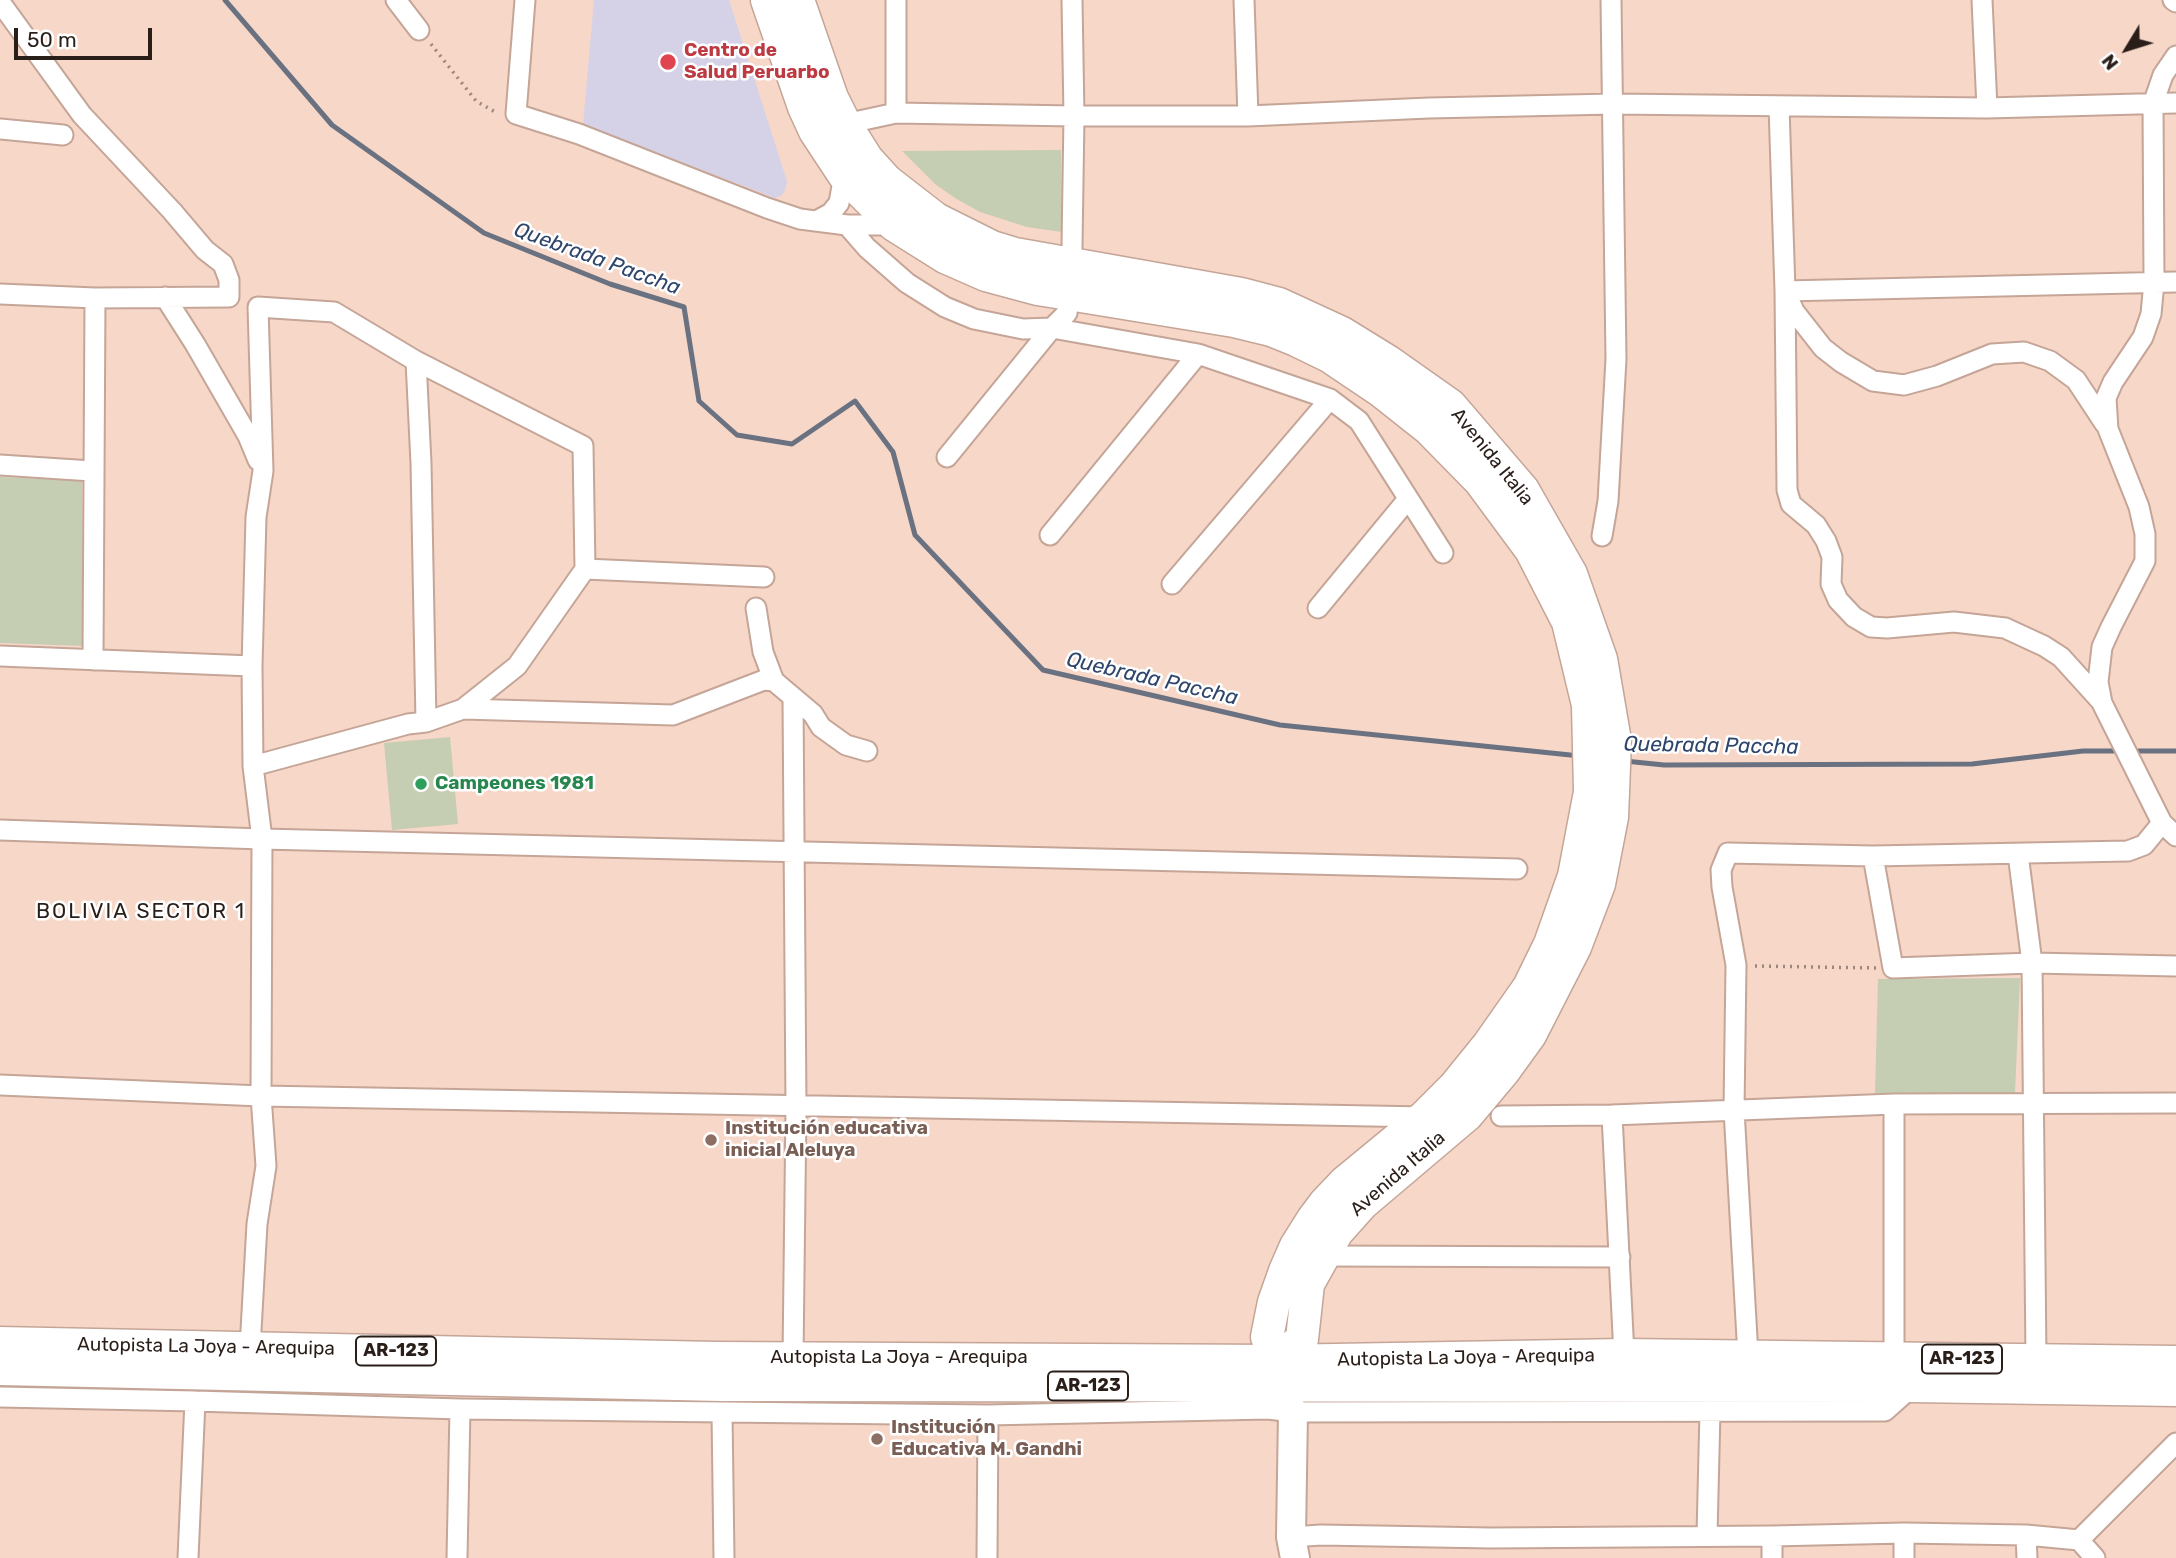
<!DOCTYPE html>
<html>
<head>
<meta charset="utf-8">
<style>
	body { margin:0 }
	#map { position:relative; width:2176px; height:1558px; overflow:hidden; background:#f7d7c8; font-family:Rubik,sans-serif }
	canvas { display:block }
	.north { position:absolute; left:2092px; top:14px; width:70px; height:70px; -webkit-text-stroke:5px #fff; paint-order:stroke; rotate:232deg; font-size:19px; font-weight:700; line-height:28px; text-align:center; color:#2a1e19 }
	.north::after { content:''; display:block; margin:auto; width:24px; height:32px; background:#2a1e19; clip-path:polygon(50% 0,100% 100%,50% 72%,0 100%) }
	.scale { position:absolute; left:14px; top:28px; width:138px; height:32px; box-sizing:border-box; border:4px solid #2a1e19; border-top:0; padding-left:9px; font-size:21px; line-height:24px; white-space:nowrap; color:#2a1e19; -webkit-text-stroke:5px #fff; paint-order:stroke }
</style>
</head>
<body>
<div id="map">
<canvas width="2176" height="1558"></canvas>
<div class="north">N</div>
<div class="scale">50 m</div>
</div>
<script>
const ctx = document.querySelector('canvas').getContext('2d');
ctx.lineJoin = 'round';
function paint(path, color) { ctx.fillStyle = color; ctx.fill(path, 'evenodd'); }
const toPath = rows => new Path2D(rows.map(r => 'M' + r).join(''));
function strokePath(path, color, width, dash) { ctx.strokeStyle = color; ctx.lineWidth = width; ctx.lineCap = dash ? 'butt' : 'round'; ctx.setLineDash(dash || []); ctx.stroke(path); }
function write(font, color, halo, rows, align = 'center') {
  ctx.font = font + ' Rubik,sans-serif'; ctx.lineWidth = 5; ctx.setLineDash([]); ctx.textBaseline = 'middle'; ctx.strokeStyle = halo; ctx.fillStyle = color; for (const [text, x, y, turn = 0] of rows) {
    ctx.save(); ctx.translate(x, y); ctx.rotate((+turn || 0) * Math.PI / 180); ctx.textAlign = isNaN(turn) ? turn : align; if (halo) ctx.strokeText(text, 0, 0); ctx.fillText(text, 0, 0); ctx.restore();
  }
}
paint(toPath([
	[594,0,729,0,787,181,785,190,781,196,775,198,583,124]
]), '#d5d2e7');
paint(toPath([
	[1061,150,1062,232,1027,227,980,212,955,198,935,184,902,151],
	[0,477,82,481,82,646,0,643],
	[450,737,458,824,392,830,384,743],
	[2020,978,2015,1093,1875,1093,1878,979]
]), '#c5cdb3');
strokePath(toPath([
	[225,0,332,125,484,233,610,284,684,307,699,401,737,435,792,444,855,401,893,452,915,535,1043,670,1280,725,1580,756],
	[2132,751,2176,751],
	[1625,761,1664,765,1972,764,2083,751,2122,751]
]), '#6a7282', 5);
const street = toPath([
	[396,0,419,30],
	[525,0,516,114,579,134,767,208,800,219,847,225,894,225],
	[1244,0,1248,116],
	[1982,0,1987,108],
	[2173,0,2176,2],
	[0,2,82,115,172,211,205,250,223,264,229,280,229,297,95,298,0,294],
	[1779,106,1785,291,1787,490,1791,504,1816,525,1826,541,1832,557,1831,584,1838,600,1854,617,1871,627,1887,628,1954,622,2005,628,2044,646,2061,657,2100,700],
	[896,113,896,0],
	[845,124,896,113,1074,116,1248,116,1429,108,1613,104,1987,108,2176,103],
	[0,129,63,135],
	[818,220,831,213,839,203,844,175],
	[847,225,867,248,907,283,945,307,974,319,1023,329,1052,328,1198,354,1330,399,1359,421,1443,553],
	[165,297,195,344,248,436,258,460],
	[416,361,421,463,426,722],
	[2105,424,2076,380,2050,361,2024,352,1992,354,1937,376,1904,385,1873,381,1841,362,1823,348,1794,311,1785,291,2176,282],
	[947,457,1052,328,1067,313,1070,294,1072,247,1074,116,1072,0],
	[0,465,92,471],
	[1050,535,1198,354],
	[1602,536,1608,501,1616,359,1611,0],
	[585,569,764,577],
	[1172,584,1330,399],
	[756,608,763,652,774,681],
	[1318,608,1408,499],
	[0,656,252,666],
	[93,660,95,298],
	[463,709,673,715,764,680,774,681,813,714,821,727,846,745,867,751],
	[2162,823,2102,703,2098,682,2102,647,2111,627,2145,561,2145,534,2139,507,2108,429,2106,398,2113,382,2143,337,2151,314,2154,282,2153,104,2163,75,2176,56],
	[0,830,262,839,1517,869],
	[2018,854,2032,963,2036,1360],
	[1873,856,1893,968,2032,963,2176,966],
	[0,1085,261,1096,1427,1117],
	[1612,1115,1624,1355],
	[1501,1116,1612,1115,1894,1104,2176,1103],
	[1322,1256,1620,1257],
	[250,1348,257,1224,266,1166,261,1096,262,839,253,766,252,666,256,517,263,471,258,307,334,312,416,361,583,446,585,569,517,666,463,709,426,722,408,724,253,766],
	[1748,1356,1734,1110,1736,965,1722,887,1721,870,1728,853,1873,856,2128,851,2144,845,2162,823,2176,836],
	[793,1357,796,1107,793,699],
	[1894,1358,1894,1104],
	[0,1397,195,1401,460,1409,988,1415,1268,1409,1293,1412,1885,1411,1913,1386],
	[722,1413,724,1558],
	[1707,1535,1710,1411],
	[2026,1535,2027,1558],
	[1772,1536,1772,1558],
	[1291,1537,1321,1535,1491,1538,1772,1536,1904,1533,2026,1535,2079,1540,2095,1558],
	[2079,1540,2176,1443],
	[188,1558,195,1401],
	[457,1558,460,1409],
	[987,1558,988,1415],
	[1904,1558,1904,1533]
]);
const secondary = toPath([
	[1276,1386,1293,1412,1291,1537,1295,1558]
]);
const primary = toPath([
	[767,0,804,107,815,131,844,175,894,225,945,257,986,275,1038,289,1234,321,1271,330,1296,340,1329,356,1381,391,1429,429,1480,481,1531,550,1568,622,1588,705,1590,792,1574,876,1550,944,1529,987,1489,1044,1455,1086,1424,1117,1345,1182,1325,1203,1313,1219,1296,1246,1285,1271,1274,1302,1267,1337,1276,1361,1302,1339,1308,1284,1337,1232,1362,1204,1467,1115,1504,1071,1530,1035,1575,947,1599,884,1612,817,1615,741,1601,659,1571,574,1523,490,1450,405,1389,362,1342,333,1279,304,1241,294,1015,254,992,247,936,219,887,181,867,159,845,124,832,98,798,0],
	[0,1343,716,1358,1276,1361,1624,1355,2176,1362],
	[0,1369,721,1385,1913,1386,2176,1390]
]);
strokePath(street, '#c4a597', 23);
strokePath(secondary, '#c4a597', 32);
strokePath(primary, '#c4a597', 35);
strokePath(toPath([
	[431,44,476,101,497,113],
	[1755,966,1877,968]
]), '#9d867b', 3.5, [2, 5]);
strokePath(street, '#fff', 19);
strokePath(secondary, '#fff', 28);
strokePath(primary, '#fff', 32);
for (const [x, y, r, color] of [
	[668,62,9,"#e0444e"],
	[421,784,7,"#2e9e5b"],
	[711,1140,7,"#8d6e63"],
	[877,1439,7,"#8d6e63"]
]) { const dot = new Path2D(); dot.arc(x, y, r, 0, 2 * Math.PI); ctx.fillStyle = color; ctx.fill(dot); strokePath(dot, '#fff', 2.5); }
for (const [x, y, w] of [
	[396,1351,80],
	[1962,1359,80],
	[1088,1386,80]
]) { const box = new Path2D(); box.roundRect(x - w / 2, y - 14.5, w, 29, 5); ctx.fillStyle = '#fff'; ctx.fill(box); strokePath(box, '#2a1e19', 2); }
write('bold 18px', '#2a1e19', null, [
	["AR-123",396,1351],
	["AR-123",1962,1359],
	["AR-123",1088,1386]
]);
write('bold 19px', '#be3a42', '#fff', [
	["Centro de",684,51],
	["Salud Peruarbo",684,73]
], 'left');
write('19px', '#2a1e19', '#fff', [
	["Avenida Italia",1492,457,51],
	["Avenida Italia",1398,1174,-41],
	["Autopista La Joya - Arequipa",206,1347,1],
	["Autopista La Joya - Arequipa",899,1358],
	["Autopista La Joya - Arequipa",1466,1358,-1]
]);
write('bold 19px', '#27864d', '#fff', [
	["Campeones 1981",435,784]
], 'left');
write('bold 19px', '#785e54', '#fff', [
	["Institución educativa",725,1129],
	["inicial Aleluya",725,1151],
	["Institución",891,1428],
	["Educativa M. Gandhi",891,1450]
], 'left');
write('italic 21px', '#2f466c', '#fff', [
	["Quebrada Paccha",597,259,20],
	["Quebrada Paccha",1152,679,13],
	["Quebrada Paccha",1711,746,1]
]);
ctx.letterSpacing = '2px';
write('21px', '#2a1e19', '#fff', [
	["BOLIVIA SECTOR 1",141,912]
]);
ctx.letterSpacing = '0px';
</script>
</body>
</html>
